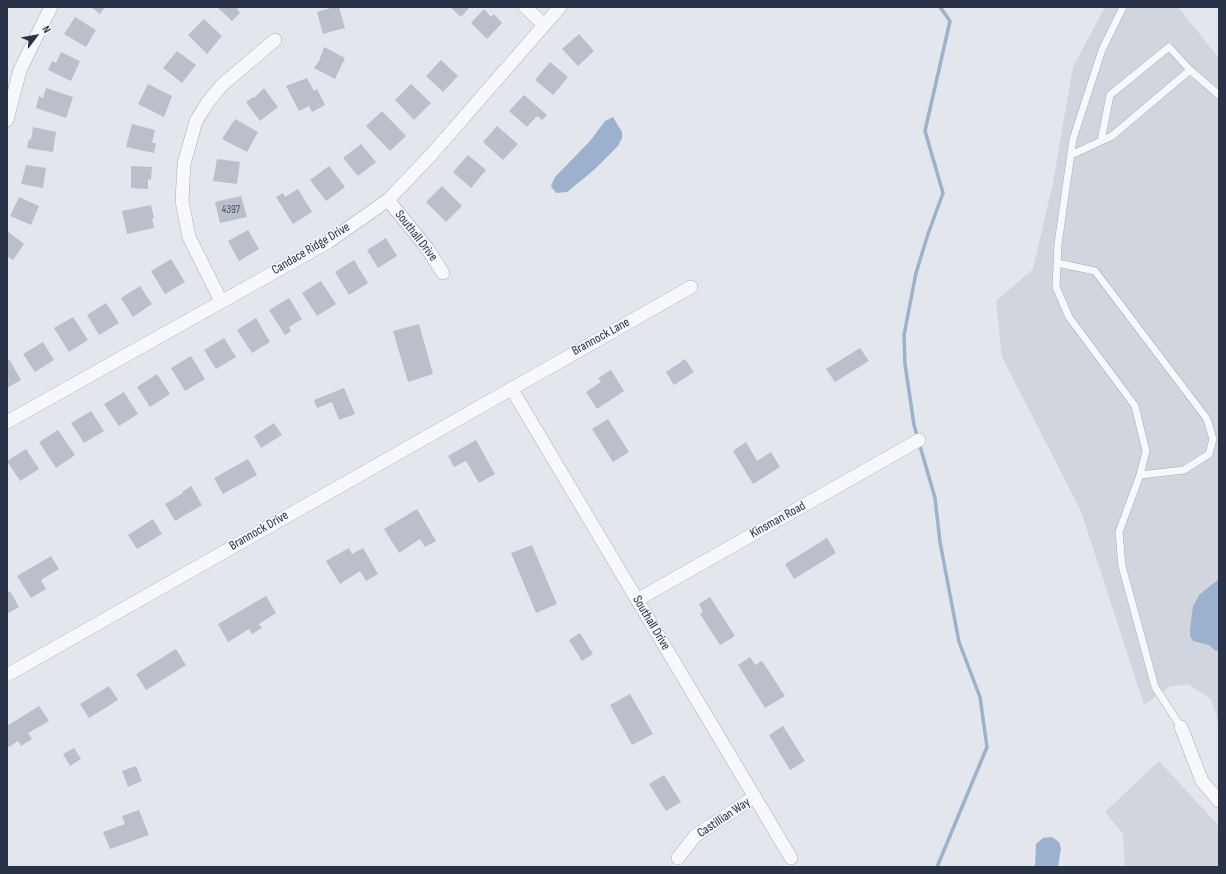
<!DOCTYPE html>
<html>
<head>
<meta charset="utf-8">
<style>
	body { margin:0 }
	#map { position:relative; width:1226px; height:874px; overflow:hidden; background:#e3e6ec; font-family:"Sofia Sans Condensed",sans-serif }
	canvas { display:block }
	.frame { position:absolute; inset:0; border:8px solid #293246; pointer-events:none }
	.north { position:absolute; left:16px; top:16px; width:40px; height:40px; -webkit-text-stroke:3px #f3f5f9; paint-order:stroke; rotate:58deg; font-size:11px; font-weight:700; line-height:16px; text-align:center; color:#293246 }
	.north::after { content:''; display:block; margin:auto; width:14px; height:18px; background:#293246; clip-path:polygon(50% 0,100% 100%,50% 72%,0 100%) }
</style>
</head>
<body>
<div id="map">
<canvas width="1226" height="874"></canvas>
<div class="frame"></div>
<div class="north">N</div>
</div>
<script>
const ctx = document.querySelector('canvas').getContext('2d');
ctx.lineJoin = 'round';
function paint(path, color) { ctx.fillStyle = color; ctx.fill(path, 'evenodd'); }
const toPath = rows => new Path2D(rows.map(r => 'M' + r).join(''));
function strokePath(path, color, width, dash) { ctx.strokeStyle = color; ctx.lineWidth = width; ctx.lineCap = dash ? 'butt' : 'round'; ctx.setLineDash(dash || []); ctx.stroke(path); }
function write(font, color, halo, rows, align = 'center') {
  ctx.font = font + ' "Sofia Sans Condensed",sans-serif'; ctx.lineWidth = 3; ctx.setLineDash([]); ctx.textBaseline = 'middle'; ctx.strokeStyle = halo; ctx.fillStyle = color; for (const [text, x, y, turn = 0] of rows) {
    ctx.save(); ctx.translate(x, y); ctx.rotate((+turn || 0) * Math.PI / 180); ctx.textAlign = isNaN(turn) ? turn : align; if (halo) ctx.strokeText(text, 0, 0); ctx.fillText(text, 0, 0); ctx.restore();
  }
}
paint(toPath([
	[1105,7,1178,7,1219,58,1219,731,1216,714,1211,699,1188,684,1169,687,1144,705,1081,511,1002,357,996,301,1033,269,1053,183,1073,67],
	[1159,761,1219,826,1219,867,1125,867,1123,834,1105,812]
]), '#d1d5de');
paint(toPath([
	[613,117,622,132,622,138,618,146,594,170,567,192,556,193,551,186,555,177,590,141,605,121],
	[1219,579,1219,649,1216,651,1209,645,1193,641,1190,636,1190,629,1193,606,1196,601,1199,595],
	[1052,837,1059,842,1061,848,1058,867,1035,867,1036,844,1043,838]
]), '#9cb1ce');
strokePath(toPath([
	[937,867,987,747,980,697,959,642,940,542,935,498,914,425,905,364,904,335,916,273,928,234,943,193,925,131,950,21,940,7]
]), '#9cb1ce', 3.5);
paint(toPath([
	[91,7,105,7,100,14],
	[217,7,239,7,237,9,240,13,232,21],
	[334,7,339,7,345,28,323,34,317,12],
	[450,7,470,7,461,17],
	[484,9,491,17,494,14,502,23,487,39,471,23],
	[75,17,96,30,86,47,64,34],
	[204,19,222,36,207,54,188,35],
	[579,34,594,51,578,66,562,49],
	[324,47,345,58,335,79,314,68,319,61],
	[177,51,196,65,182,83,163,68],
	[61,52,80,61,71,81,48,70,52,61,56,63],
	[441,60,458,76,443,92,426,76],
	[550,62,568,77,553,95,535,80],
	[307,78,314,91,317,89,325,105,312,112,309,106,299,111,286,86],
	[148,84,172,96,164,117,138,104],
	[411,84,431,103,414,120,395,100],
	[46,88,73,97,66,118,36,108,39,96,43,98],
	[264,88,278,107,260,121,246,102,253,97,254,98],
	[524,95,547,115,542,120,537,116,527,127,509,111],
	[382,111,406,136,390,151,366,126],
	[235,119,258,132,247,152,222,139],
	[132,124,155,130,152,143,156,143,154,153,126,147],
	[497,126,518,144,503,160,483,142],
	[33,127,56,132,53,152,27,148,29,139,31,140],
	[361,144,376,162,358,176,343,158],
	[468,155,486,170,471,188,453,172],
	[217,159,240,162,237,184,213,181],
	[26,165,46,168,43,188,21,184],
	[131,166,152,167,151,180,148,179,148,189,131,188],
	[329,166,345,187,326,201,310,180],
	[442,186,462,206,446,222,426,202],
	[298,189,312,212,293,224,276,197,283,193,285,197],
	[241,196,247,217,220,223,215,202],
	[19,197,39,206,31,225,10,216],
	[151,205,154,218,152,219,154,228,127,234,122,211],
	[248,230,259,249,239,261,228,241],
	[7,231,24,244,13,260,7,256],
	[386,238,397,256,378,268,367,250],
	[171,259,185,282,165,294,151,271],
	[354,260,368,283,349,295,335,272],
	[321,281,336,304,317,316,302,293],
	[140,286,152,304,133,317,121,298],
	[289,298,302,319,289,327,291,331,285,335,269,310],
	[106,303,119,323,99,335,87,315],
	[73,317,88,340,69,352,54,328],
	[256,318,270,342,252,353,237,330],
	[419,324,433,374,408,382,393,331],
	[224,338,236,357,216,369,204,350],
	[43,342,54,360,35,372,23,354],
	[860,348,869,361,835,382,826,369],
	[191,356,205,379,185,391,171,368],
	[9,359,21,380,7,388,7,361],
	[685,359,694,372,674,385,666,372],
	[611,370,624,391,597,409,586,392,601,382,598,378],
	[157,374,170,394,150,407,137,387],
	[344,388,355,414,339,420,332,402,317,408,314,400],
	[124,392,138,414,119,426,104,404],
	[91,411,104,431,84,443,71,423],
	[608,419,629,452,613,462,592,429],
	[274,423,282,435,261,448,254,436],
	[58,430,75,455,56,468,39,442],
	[476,440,495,474,479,483,466,461,454,467,448,456],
	[746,442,757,461,771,452,780,467,753,484,733,451],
	[26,449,39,469,20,481,7,461],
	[248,459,257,475,223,494,214,478],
	[191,486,202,505,175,521,165,504,183,493,182,492],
	[417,509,436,541,425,547,420,539,399,553,384,529],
	[153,519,162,534,137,549,128,535],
	[827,538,836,553,794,579,785,564],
	[532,545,557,604,536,613,511,553],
	[349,548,352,554,363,548,378,574,366,581,360,571,340,584,326,561],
	[51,556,59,569,41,580,46,589,31,598,17,576],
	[10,591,19,607,7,614,7,593],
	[266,596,276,613,259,624,262,628,252,634,249,629,228,642,218,624],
	[710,597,735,636,720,645,700,614,703,612,699,604],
	[580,633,593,654,582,661,569,640],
	[176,649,186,665,146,690,136,674],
	[750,657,755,665,762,661,785,696,765,708,738,665],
	[109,686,118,700,89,718,80,704],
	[630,694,653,734,632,745,610,705],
	[39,706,49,721,28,733,32,739,21,746,18,741,9,747,7,743,7,726],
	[783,726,805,761,790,770,769,735],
	[74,748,81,759,70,766,63,754],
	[136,766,142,781,128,787,122,771],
	[664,775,681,802,666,811,649,784],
	[139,810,149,835,110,849,103,832,125,824,122,816]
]), '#babfcb');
const service = toPath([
	[1123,7,1102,50,1073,139,1058,244,1056,287,1069,317,1135,406,1146,451,1140,475,1119,532,1122,566,1155,687,1181,727],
	[1190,70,1219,95],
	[1071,155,1112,136,1190,70,1169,47,1110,95,1101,141],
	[1057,263,1095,271,1207,419,1213,439,1209,454,1184,470,1140,475]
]);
const minor = toPath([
	[525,7,543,24],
	[7,120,20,70,51,7],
	[388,200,427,248,443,273],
	[221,301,189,237,182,201,184,164,196,121,208,102,222,85,275,40],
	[511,388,791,858],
	[7,422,328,242,388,200,431,155,560,7],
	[637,600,919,440],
	[7,675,691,287],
	[1181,727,1202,781,1219,801],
	[678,858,695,836,754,797]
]);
strokePath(service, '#a7acb7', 8);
strokePath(minor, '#a7acb7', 14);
strokePath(service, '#f7f8fa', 7);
strokePath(minor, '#f7f8fa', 13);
write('11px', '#4d5567', null, [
	["4397",231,210]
]);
write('13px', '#293246', '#f3f5f9', [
	["Southall Drive",416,236,52],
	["Candace Ridge Drive",311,249,-31],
	["Brannock Lane",601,337,-29],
	["Kinsman Road",778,520,-29],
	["Brannock Drive",259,531,-30],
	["Southall Drive",651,623,59],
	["Castillian Way",724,818,-34]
]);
</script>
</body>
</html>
